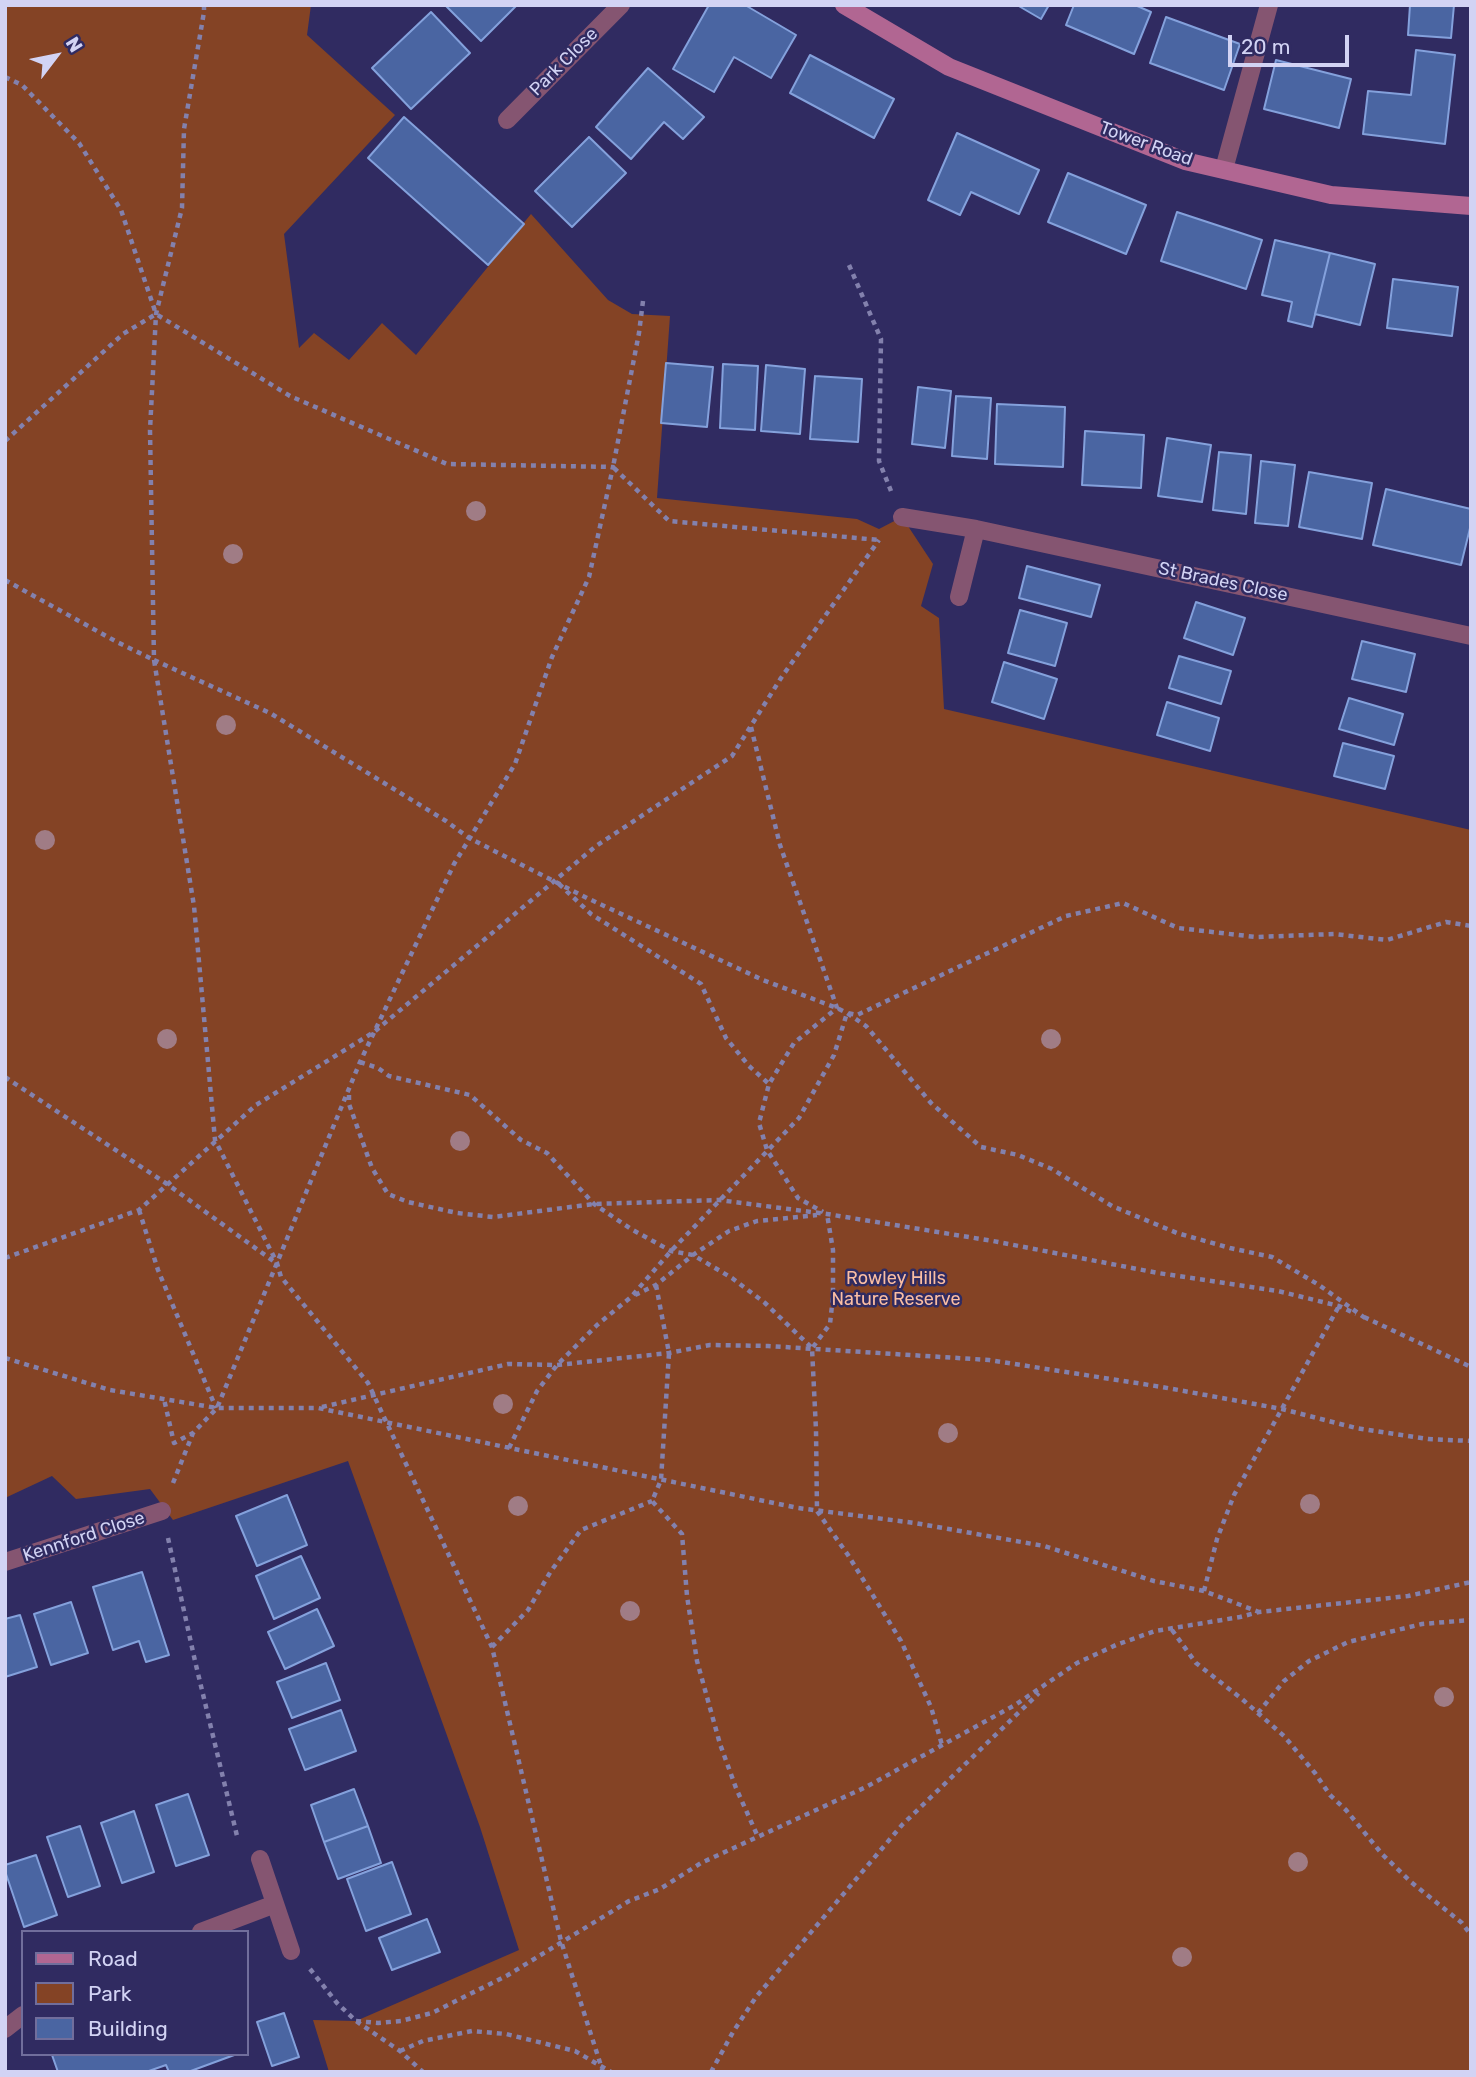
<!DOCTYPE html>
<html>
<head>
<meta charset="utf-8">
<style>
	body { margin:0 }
	#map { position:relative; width:1476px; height:2077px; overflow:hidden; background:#302b61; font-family:Rubik,sans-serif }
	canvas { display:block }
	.frame { position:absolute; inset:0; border:7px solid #d2d3f4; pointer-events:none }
	.legend { position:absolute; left:21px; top:1930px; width:228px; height:126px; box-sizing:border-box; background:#302b61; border:2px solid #716e9c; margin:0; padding:9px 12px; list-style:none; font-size:21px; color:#d2d3f4 }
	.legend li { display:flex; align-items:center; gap:14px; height:35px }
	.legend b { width:35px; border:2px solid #716e9c }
	.north { position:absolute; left:21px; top:21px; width:70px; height:70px; -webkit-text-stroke:5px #302b61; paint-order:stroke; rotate:58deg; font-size:19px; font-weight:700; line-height:28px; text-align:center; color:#d2d3f4 }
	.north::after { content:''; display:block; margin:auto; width:24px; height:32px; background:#d2d3f4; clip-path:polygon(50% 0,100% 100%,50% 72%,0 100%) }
	.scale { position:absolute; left:1228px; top:35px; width:121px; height:32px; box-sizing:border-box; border:4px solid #d2d3f4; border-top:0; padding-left:9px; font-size:21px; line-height:24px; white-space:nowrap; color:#d2d3f4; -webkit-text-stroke:5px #302b61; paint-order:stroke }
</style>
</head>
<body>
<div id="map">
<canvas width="1476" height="2077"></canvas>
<div class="frame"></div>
<ul class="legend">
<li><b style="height:9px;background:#b16692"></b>Road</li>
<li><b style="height:19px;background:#844325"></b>Park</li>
<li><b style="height:19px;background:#4a65a2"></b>Building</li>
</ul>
<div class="north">N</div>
<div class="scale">20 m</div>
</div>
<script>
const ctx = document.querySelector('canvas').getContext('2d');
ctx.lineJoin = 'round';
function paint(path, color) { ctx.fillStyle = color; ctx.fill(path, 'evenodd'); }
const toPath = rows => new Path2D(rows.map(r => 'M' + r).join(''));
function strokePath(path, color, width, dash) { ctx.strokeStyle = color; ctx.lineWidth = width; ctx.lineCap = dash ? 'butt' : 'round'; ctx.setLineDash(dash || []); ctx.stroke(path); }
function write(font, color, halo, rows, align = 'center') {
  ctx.font = font + ' Rubik,sans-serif'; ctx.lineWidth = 5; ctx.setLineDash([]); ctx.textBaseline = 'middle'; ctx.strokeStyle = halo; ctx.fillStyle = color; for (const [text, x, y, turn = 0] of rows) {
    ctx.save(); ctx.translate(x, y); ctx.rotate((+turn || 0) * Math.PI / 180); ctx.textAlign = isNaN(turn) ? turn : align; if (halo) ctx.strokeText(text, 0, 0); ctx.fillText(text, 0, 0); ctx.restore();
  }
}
paint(toPath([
	[5,5,311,5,307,35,395,115,284,234,299,348,314,333,349,360,382,323,416,355,531,214,608,300,632,314,670,316,657,498,857,519,879,529,902,517,933,564,921,606,939,618,944,709,1471,830,1471,2072,329,2072,313,2020,356,2021,519,1950,480,1827,348,1461,173,1520,150,1489,76,1499,52,1476,5,1498]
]), '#844325');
const building = toPath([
	[445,5,517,5,481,41,445,5],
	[709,5,745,5,796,35,771,78,734,57,714,92,673,69,709,5],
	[1017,5,1049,5,1041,19,1017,5],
	[1074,5,1135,5,1151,12,1134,54,1066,25,1074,5],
	[1410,5,1454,5,1451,38,1408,35,1410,5],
	[431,12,470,53,411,109,372,68,431,12],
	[1166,17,1240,44,1224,90,1150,63,1166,17],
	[1416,50,1455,55,1445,144,1363,134,1368,91,1411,95,1416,50],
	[810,55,894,99,874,138,790,93,810,55],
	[1276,60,1351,79,1339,128,1264,109,1276,60],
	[648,68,704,117,683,139,664,122,631,159,596,127,648,68],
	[404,117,524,224,488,265,368,158,404,117],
	[957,133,1039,170,1019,214,971,192,960,215,928,200,957,133],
	[589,137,626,173,572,227,535,191,589,137],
	[1068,173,1146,205,1126,254,1048,222,1068,173],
	[1177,212,1262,240,1246,289,1161,261,1177,212],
	[1275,240,1330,253,1312,327,1288,321,1292,302,1262,295,1275,240],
	[1330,253,1375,264,1360,325,1315,314,1330,253],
	[1393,279,1458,287,1452,336,1387,328,1393,279],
	[666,363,713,367,707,427,661,423,666,363],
	[723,364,758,366,755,430,720,428,723,364],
	[766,365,805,369,800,434,761,431,766,365],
	[815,376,862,379,858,442,810,439,815,376],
	[918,387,951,391,945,448,912,444,918,387],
	[956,396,991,398,987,459,952,456,956,396],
	[997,404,1065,407,1063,467,995,464,997,404],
	[1085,431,1144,435,1141,488,1082,485,1085,431],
	[1167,438,1211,445,1202,502,1158,496,1167,438],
	[1219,452,1251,455,1246,514,1213,510,1219,452],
	[1261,461,1295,465,1288,526,1255,523,1261,461],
	[1309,472,1372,483,1362,539,1299,527,1309,472],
	[1386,489,1471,509,1471,524,1461,565,1373,545,1386,489],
	[1027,566,1100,585,1091,617,1019,598,1027,566],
	[1196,602,1245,618,1233,655,1184,638,1196,602],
	[1020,610,1067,623,1055,666,1008,653,1020,610],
	[1362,641,1415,654,1406,692,1352,679,1362,641],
	[1179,656,1231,671,1221,704,1169,688,1179,656],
	[1004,662,1057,679,1044,719,992,702,1004,662],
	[1349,698,1403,714,1394,745,1339,729,1349,698],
	[1167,702,1219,718,1210,751,1157,735,1167,702],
	[1343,743,1394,756,1385,789,1334,776,1343,743],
	[287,1495,307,1545,257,1566,236,1516,287,1495],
	[301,1556,320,1598,274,1619,256,1576,301,1556],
	[142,1572,169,1655,146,1662,139,1641,113,1650,93,1587,142,1572],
	[71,1602,88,1653,51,1665,34,1614,71,1602],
	[317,1609,334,1646,285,1669,268,1632,317,1609],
	[20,1615,37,1667,5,1677,5,1619,20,1615],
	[326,1663,340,1700,292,1718,277,1682,326,1663],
	[341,1710,356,1751,305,1770,289,1729,341,1710],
	[354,1789,368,1826,324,1842,311,1805,354,1789],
	[188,1794,209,1855,176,1866,156,1805,188,1794],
	[134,1811,154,1872,122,1883,101,1823,134,1811],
	[80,1826,100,1886,68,1897,47,1837,80,1826],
	[368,1826,381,1863,338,1879,324,1842,368,1826],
	[36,1855,57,1915,24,1927,5,1871,5,1865,36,1855],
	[392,1862,411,1914,366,1931,347,1879,392,1862],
	[427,1919,440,1952,392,1970,379,1938,427,1919],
	[284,2013,299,2057,272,2066,257,2022,284,2013],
	[56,2054,237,2054,188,2072,169,2072,166,2065,146,2072,58,2072,52,2055,56,2054]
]);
paint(building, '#4a65a2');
strokePath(building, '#84a1dc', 2);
strokePath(toPath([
	[204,5,204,12,184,129,182,208,156,314,150,430,154,660,270,713,446,821,469,838,587,898,763,980,837,1008,847,1013,866,1026,931,1103,981,1147,1018,1155,1052,1169,1112,1206,1177,1233,1230,1248,1272,1257,1319,1285,1365,1318],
	[5,77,22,85,79,143,121,210,155,311],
	[849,265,881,339,879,461,891,491],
	[643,301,639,333,613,467,669,521,879,540],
	[5,441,123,334,156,314,290,396,447,464,613,467,589,577,552,657,515,764,454,864,360,1062,217,1408,193,1433,174,1443,164,1399],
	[5,580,117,642,154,660,194,906,215,1140,277,1263,281,1277,368,1383,492,1647,561,1941,603,2072],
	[751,727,780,845,837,1008,794,1043,769,1084,759,1123,767,1150,798,1198,823,1212],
	[559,884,591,914,701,984,726,1038,749,1066,769,1084],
	[360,1062,378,1068,389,1076,470,1095,521,1140,547,1153,594,1204,631,1229,671,1251,693,1255,732,1278,765,1303,812,1348,816,1430,817,1511,848,1555,901,1641,931,1707,942,1745],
	[5,1077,167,1184,276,1263],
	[349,1095,349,1104,372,1168,388,1194,408,1202,457,1213,493,1217,594,1204,719,1200,827,1214,993,1241,1158,1273,1278,1291,1339,1306,1356,1314],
	[139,1210,158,1270,216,1408],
	[5,1258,139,1210,256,1105,374,1032,596,846,732,756,781,678,879,540],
	[656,1285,669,1353,661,1480,652,1501,682,1534,687,1596,697,1661,720,1744,736,1788,758,1837],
	[635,1295,656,1285,693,1255,729,1231,757,1221,817,1215],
	[1364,1317,1471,1367],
	[813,1347,830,1324,833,1296,833,1250,827,1214],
	[5,1358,110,1390,217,1408,318,1408,798,1508,915,1523,1044,1546,1154,1581,1204,1591,1259,1612],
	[322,1407,508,1364,557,1365,669,1353,710,1345,768,1346,989,1360,1162,1387,1282,1409,1356,1428,1428,1439,1471,1441],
	[509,1448,537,1391,557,1365,597,1325,631,1297,671,1251,799,1118,834,1055,847,1013,857,1015,1066,916,1123,903,1178,928,1256,937,1334,934,1387,940,1446,922,1471,926],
	[173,1483,193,1433],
	[168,1538,195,1661,238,1840],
	[1204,1591,1217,1539,1234,1495,1339,1306],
	[1172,1630,1196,1663,1242,1699,1284,1736,1315,1773,1330,1795,1346,1810,1382,1854,1411,1882,1462,1923,1471,1935],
	[492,1647,528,1610,551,1571,581,1530,652,1501],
	[1258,1713,1284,1681,1309,1661,1348,1642,1422,1624,1471,1620],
	[310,1969,337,2003,356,2021,400,2051,423,2072],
	[356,2021,378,2023,401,2021,432,2013,508,1975,629,1901,660,1889,701,1863,866,1787,1015,1705,1077,1663,1116,1645,1155,1631,1240,1617,1259,1612,1408,1596,1471,1582],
	[400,2051,423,2041,472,2031,506,2034,575,2051,611,2072],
	[711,2072,733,2032,756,1997,902,1825,1039,1693]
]), '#8381ad', 4.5, [5, 5]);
strokePath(toPath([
	[1224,169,1269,5]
]), '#855571', 18);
strokePath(toPath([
	[507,120,621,5],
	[902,517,976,529,1471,636],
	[959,597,976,529],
	[5,1562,162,1511],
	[260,1859,291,1951],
	[201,1932,275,1904],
	[5,2029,23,2015]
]), '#855571', 18);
strokePath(toPath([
	[844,5,949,67,1185,161,1331,195,1471,206]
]), '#b16692', 18);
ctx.fillStyle = '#a07c85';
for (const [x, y] of [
	[476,511],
	[233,554],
	[226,725],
	[45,840],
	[167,1039],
	[1051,1039],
	[460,1141],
	[503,1404],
	[948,1433],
	[1310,1504],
	[518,1506],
	[630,1611],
	[1444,1697],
	[1298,1862],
	[1182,1957]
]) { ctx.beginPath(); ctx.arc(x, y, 10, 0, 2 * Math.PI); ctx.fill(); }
write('18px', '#d2d3f4', '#302b61', [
	["Park Close",564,62,-45],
	["Tower Road",1146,144,20],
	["St Brades Close",1223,582,12],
	["Kennford Close",84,1537,-18]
]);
write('18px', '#fbbea3', '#302b61', [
	["Rowley Hills",896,1279],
	["Nature Reserve",896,1300]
]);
</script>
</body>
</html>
